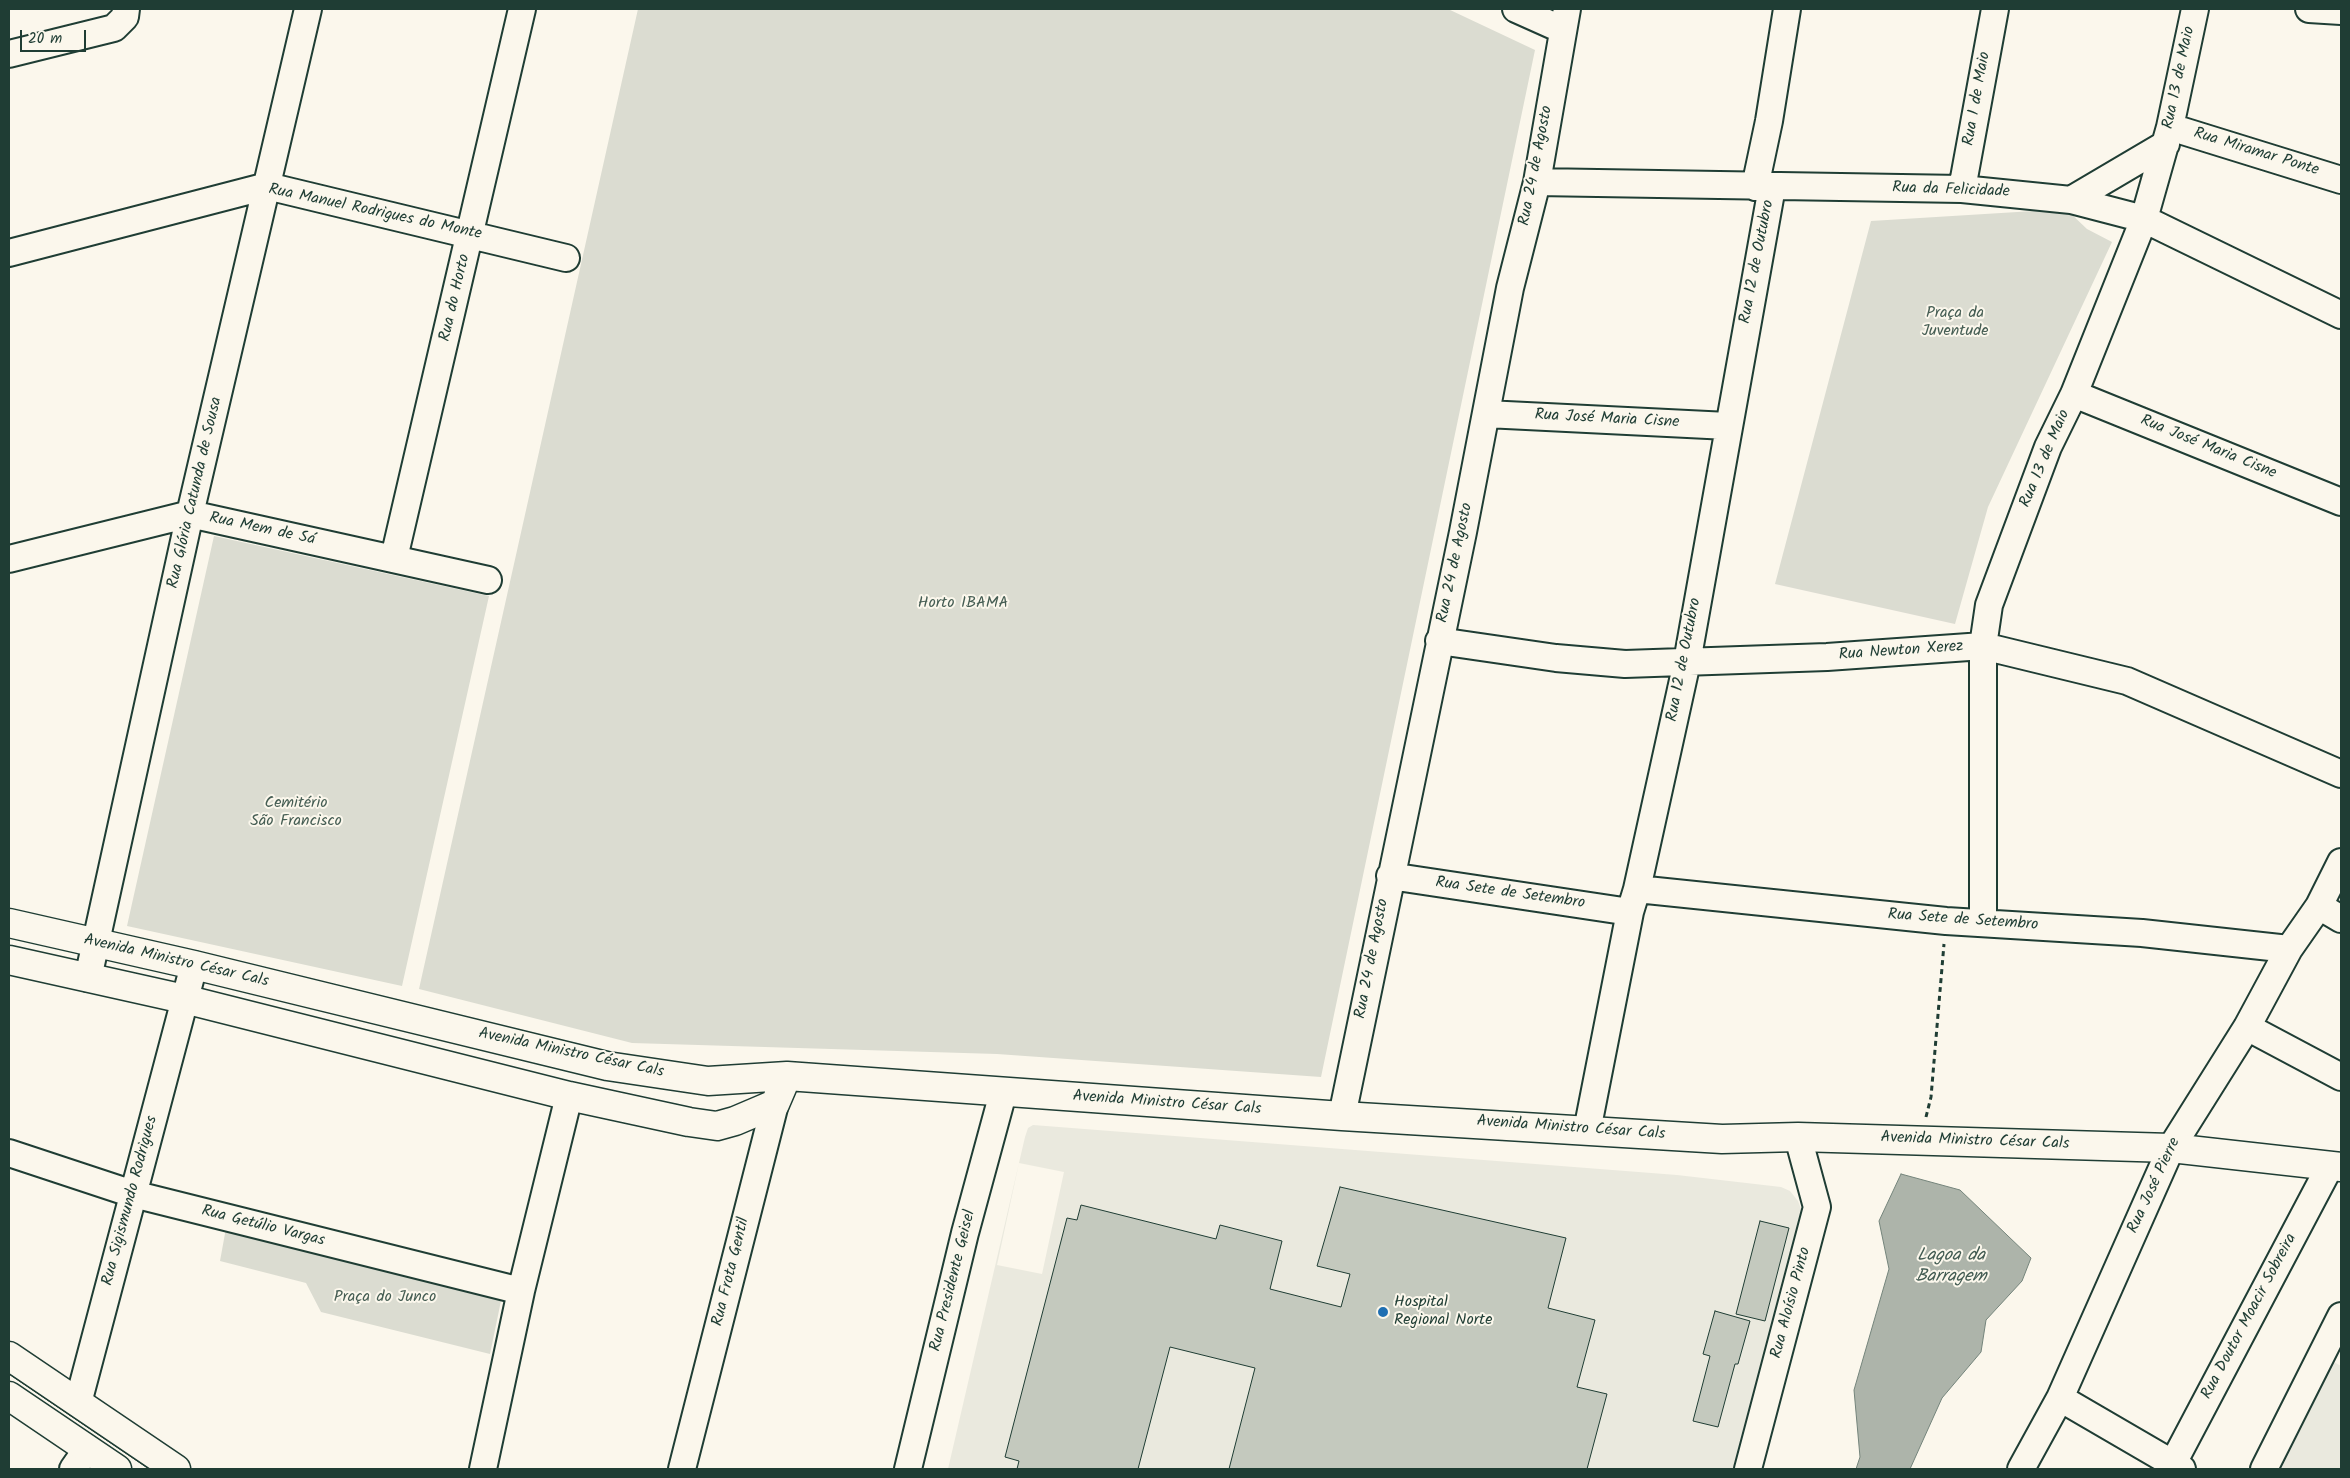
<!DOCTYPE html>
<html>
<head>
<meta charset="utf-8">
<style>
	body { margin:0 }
	#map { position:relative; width:2350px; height:1478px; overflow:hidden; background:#fbf7ec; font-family:Kalam,sans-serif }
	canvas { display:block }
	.frame { position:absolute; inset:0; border:10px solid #1f3d34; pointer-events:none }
	.scale { position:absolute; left:20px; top:30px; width:66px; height:22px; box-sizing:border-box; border:2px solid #1f3d34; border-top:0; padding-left:6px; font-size:15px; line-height:18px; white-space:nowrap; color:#1f3d34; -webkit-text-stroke:4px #fbf7ec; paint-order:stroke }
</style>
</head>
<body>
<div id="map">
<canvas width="2350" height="1478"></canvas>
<div class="frame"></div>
<div class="scale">20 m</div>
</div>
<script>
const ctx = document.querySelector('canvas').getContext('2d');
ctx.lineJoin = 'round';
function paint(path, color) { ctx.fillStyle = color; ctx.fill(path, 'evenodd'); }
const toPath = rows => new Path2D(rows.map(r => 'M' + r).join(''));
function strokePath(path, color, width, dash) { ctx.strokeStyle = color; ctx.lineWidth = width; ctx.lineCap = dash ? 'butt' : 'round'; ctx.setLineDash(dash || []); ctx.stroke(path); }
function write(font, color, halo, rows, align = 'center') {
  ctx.font = font + ' Kalam,sans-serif'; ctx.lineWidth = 4; ctx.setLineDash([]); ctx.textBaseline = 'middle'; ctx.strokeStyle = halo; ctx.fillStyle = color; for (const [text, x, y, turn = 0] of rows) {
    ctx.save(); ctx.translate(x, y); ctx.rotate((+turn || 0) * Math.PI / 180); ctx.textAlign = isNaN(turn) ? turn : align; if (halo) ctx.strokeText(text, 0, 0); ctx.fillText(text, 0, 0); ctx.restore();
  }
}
paint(toPath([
	[1033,1125,1677,1175,1781,1187,1790,1191,1798,1201,1803,1214,1739,1469,948,1469,1025,1137,1028,1128],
	[1019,1163,1064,1172,1042,1274,997,1265],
	[2334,1362,2341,1366,2341,1469,2276,1469]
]), '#eae9de');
paint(toPath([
	[638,9,1448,9,1535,50,1321,1077,997,1054,632,1043,419,989],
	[2066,209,2087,229,2112,242,1988,507,1955,624,1775,584,1871,221],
	[214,536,489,596,402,986,127,926],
	[226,1228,502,1296,490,1354,321,1312,306,1283,220,1261]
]), '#dbdcd1');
const water = toPath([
	[1901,1174,1960,1190,2031,1258,2022,1281,1986,1320,1981,1352,1942,1398,1910,1469,1856,1469,1860,1457,1854,1390,1889,1269,1879,1221,1901,1174]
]);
paint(water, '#adb4aa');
strokePath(water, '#74847b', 1);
const building = toPath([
	[1340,1187,1566,1238,1548,1308,1595,1320,1577,1387,1607,1394,1587,1469,1229,1469,1255,1368,1170,1347,1138,1469,1017,1469,1019,1461,1005,1457,1067,1218,1077,1220,1081,1205,1216,1239,1220,1225,1282,1241,1270,1289,1341,1307,1350,1274,1317,1266,1340,1187],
	[1760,1221,1789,1228,1765,1321,1736,1314,1760,1221],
	[1715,1311,1750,1321,1738,1364,1735,1364,1718,1427,1693,1421,1710,1356,1703,1354,1715,1311]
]);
paint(building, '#c4c9be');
strokePath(building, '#1f3d34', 1);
const minor = toPath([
	[1516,9,1563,30],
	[2309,9,2341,11],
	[9,54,114,28,125,17,126,9],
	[2170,127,2341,180],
	[1537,182,1962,189,2071,200,2144,219,2341,315],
	[1755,187,1769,121,1787,9],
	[1962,189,1995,9],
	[2071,200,2166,144],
	[9,253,267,186,566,258],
	[2074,394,2341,502],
	[1486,414,1728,426],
	[394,558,522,9],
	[9,559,190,514,488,580],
	[1439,641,1556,658,1625,664,1827,657,1983,646,2127,681,2341,774],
	[1390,876,1630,912],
	[1637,889,1946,921,2142,933,2289,949],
	[2319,906,2341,919],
	[1983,923,1983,646,1989,605,2048,447,2074,394,2144,219,2170,127,2195,9],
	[88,978,190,514,308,9],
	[2247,1027,2341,1077],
	[1342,1116,1463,532,1510,288,1537,182,1567,9],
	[1587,1131,1630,912,1637,889,1687,662,1772,187],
	[9,1153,133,1194,521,1291],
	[2060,1398,2182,1469],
	[78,1403,194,965],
	[73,1469,87,1449],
	[483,1469,521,1291,569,1096],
	[682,1469,775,1104],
	[908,1469,965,1233,1003,1093],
	[1748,1469,1817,1207,1798,1137],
	[2021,1469,2060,1398,2171,1148,2247,1027,2289,949,2319,906,2341,862],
	[2170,1469,2330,1166],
	[2264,1469,2341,1316]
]);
const secondary = toPath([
	[9,923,194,965,607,1066,708,1081,787,1076,1342,1116,1722,1139,1798,1137,2171,1148,2341,1167],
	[9,960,184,999,569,1096,689,1122,717,1126,735,1121,775,1104,787,1076],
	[9,1356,176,1469],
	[9,1396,117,1469]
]);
strokePath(minor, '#1f3d34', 30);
strokePath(secondary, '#1f3d34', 31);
strokePath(toPath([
	[1926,1117,1931,1097,1944,944]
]), '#1f3d34', 3, [5, 4]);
strokePath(minor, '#fbf7ec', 26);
strokePath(secondary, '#fbf7ec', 28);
strokePath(toPath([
	[9,1374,149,1469]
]), '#1f3d34', 1);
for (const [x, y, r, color] of [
	[1383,1312,6,"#1f6fb2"]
]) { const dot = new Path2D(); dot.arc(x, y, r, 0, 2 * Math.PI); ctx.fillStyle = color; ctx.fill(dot); strokePath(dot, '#fbf7ec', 2); }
write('16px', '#1f3d34', '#fbf7ec', [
	["Rua 13 de Maio",2180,78,-78],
	["Rua 1 de Maio",1978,99,-80],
	["Rua Miramar Ponte",2256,153,17],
	["Rua 24 de Agosto",1537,166,-79],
	["Rua da Felicidade",1951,191,2],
	["Rua Manuel Rodrigues do Monte",375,213,12],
	["Rua 12 de Outubro",1758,262,-79],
	["Rua do Horto",456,298,-77],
	["Rua José Maria Cisne",1607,420,3],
	["Rua José Maria Cisne",2208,448,22],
	["Rua 13 de Maio",2046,459,-67],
	["Rua Glória Catunda de Sousa",196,493,-77],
	["Rua Mem de Sá",262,530,12],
	["Rua 24 de Agosto",1456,563,-78],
	["Rua Newton Xerez",1901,652,-4],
	["Rua 12 de Outubro",1685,660,-79],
	["Rua Sete de Setembro",1510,894,8],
	["Rua Sete de Setembro",1963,921,4],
	["Rua 24 de Agosto",1373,959,-79],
	["Avenida Ministro César Cals",176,962,13],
	["Avenida Ministro César Cals",571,1054,12],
	["Avenida Ministro César Cals",1167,1104,4],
	["Avenida Ministro César Cals",1571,1129,4],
	["Avenida Ministro César Cals",1975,1142,2],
	["Rua José Pierre",2155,1186,-65],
	["Rua Sigismundo Rodrigues",131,1201,-75],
	["Rua Getúlio Vargas",263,1227,14],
	["Rua Frota Gentil",732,1272,-76],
	["Rua Presidente Geisel",954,1281,-76],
	["Rua Aloísio Pinto",1792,1303,-75],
	["Rua Doutor Moacir Sobreira",2250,1317,-62]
]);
write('16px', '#455d53', '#fbf7ec', [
	["Praça da",1955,314],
	["Juventude",1955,332],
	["Horto IBAMA",963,604],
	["Cemitério",296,804],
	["São Francisco",296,822],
	["Praça do Junco",385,1298]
]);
write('16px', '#1f3d34', '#fbf7ec', [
	["Hospital",1394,1303],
	["Regional Norte",1394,1321]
], 'left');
write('italic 18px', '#425b52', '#fbf7ec', [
	["Lagoa da",1951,1257],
	["Barragem",1951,1278]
]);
</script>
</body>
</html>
